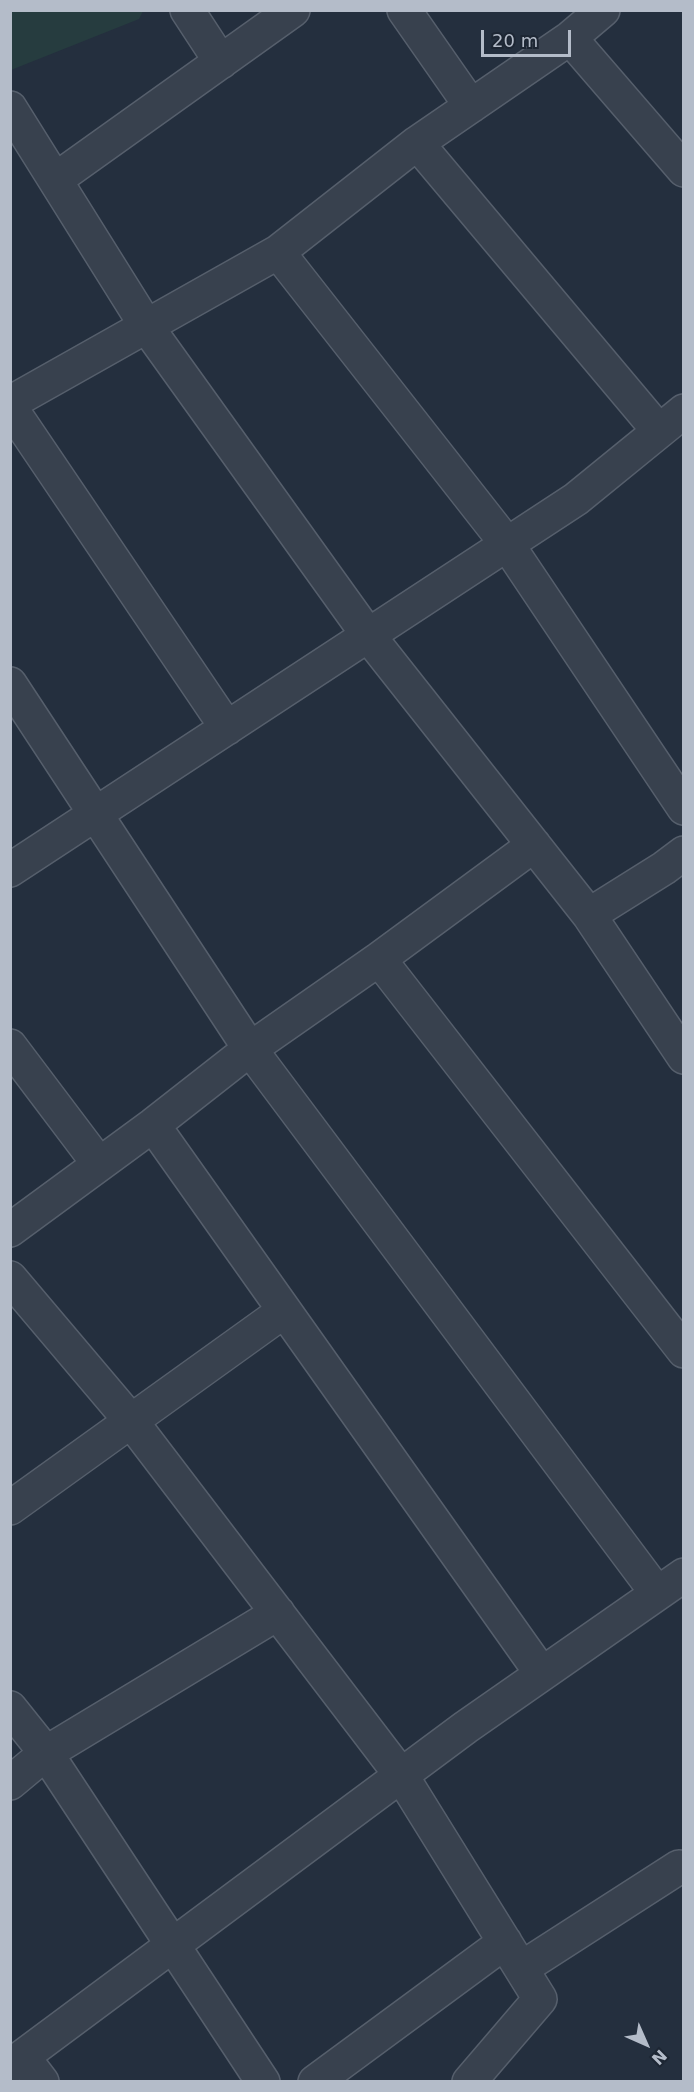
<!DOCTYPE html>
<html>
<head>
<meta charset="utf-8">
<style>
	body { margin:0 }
	#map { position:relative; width:694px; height:2092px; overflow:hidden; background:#242f3e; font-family:"DejaVu Sans",sans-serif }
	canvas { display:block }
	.frame { position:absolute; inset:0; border:12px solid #b4bcc9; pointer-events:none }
	.north { position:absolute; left:616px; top:2014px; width:60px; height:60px; -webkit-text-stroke:4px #1d2633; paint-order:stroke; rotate:135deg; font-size:16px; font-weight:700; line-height:24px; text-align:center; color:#b4bcc9 }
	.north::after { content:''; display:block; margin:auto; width:21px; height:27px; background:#b4bcc9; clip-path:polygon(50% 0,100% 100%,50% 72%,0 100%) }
	.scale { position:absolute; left:481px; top:30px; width:90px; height:27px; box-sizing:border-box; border:3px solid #b4bcc9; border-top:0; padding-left:8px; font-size:18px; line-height:21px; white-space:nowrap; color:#b4bcc9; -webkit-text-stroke:4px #1d2633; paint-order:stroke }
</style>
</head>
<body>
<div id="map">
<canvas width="694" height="2092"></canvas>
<div class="frame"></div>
<div class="north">N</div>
<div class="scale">20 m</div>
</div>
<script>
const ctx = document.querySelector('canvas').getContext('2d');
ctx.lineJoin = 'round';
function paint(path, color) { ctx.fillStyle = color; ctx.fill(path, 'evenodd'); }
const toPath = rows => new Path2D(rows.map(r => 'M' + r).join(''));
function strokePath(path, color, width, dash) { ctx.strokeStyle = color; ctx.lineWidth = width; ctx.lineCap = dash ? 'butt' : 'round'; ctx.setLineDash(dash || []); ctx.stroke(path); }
paint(toPath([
	[11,10,143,10,143,11,139,19,11,70]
]), '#263c3f');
const minor = toPath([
	[187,10,221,62],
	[404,10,471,106],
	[570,38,684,170],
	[10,108,147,327,368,635,589,915,684,1057],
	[417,143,659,431],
	[55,180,293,10],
	[278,252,507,544,684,808],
	[10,403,278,252,417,143,570,38,603,10],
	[10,407,227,728],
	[10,684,250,1049,657,1593],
	[10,870,576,499,684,411],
	[589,915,664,868,684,853],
	[379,959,684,1351],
	[10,1046,99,1164],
	[153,1125,542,1674],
	[10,1230,153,1125,250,1049,379,959,534,845],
	[10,1278,131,1421,401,1775,540,1999,469,2082],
	[10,1508,284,1311],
	[10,1708,46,1753,263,2082],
	[10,1783,46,1753,278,1613],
	[522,1968,679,1867,684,1868],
	[23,2057,42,2082],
	[10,2066,466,1727,684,1575],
	[315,2082,505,1942]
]);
strokePath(minor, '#565f6c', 36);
strokePath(minor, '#38414e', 33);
</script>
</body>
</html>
